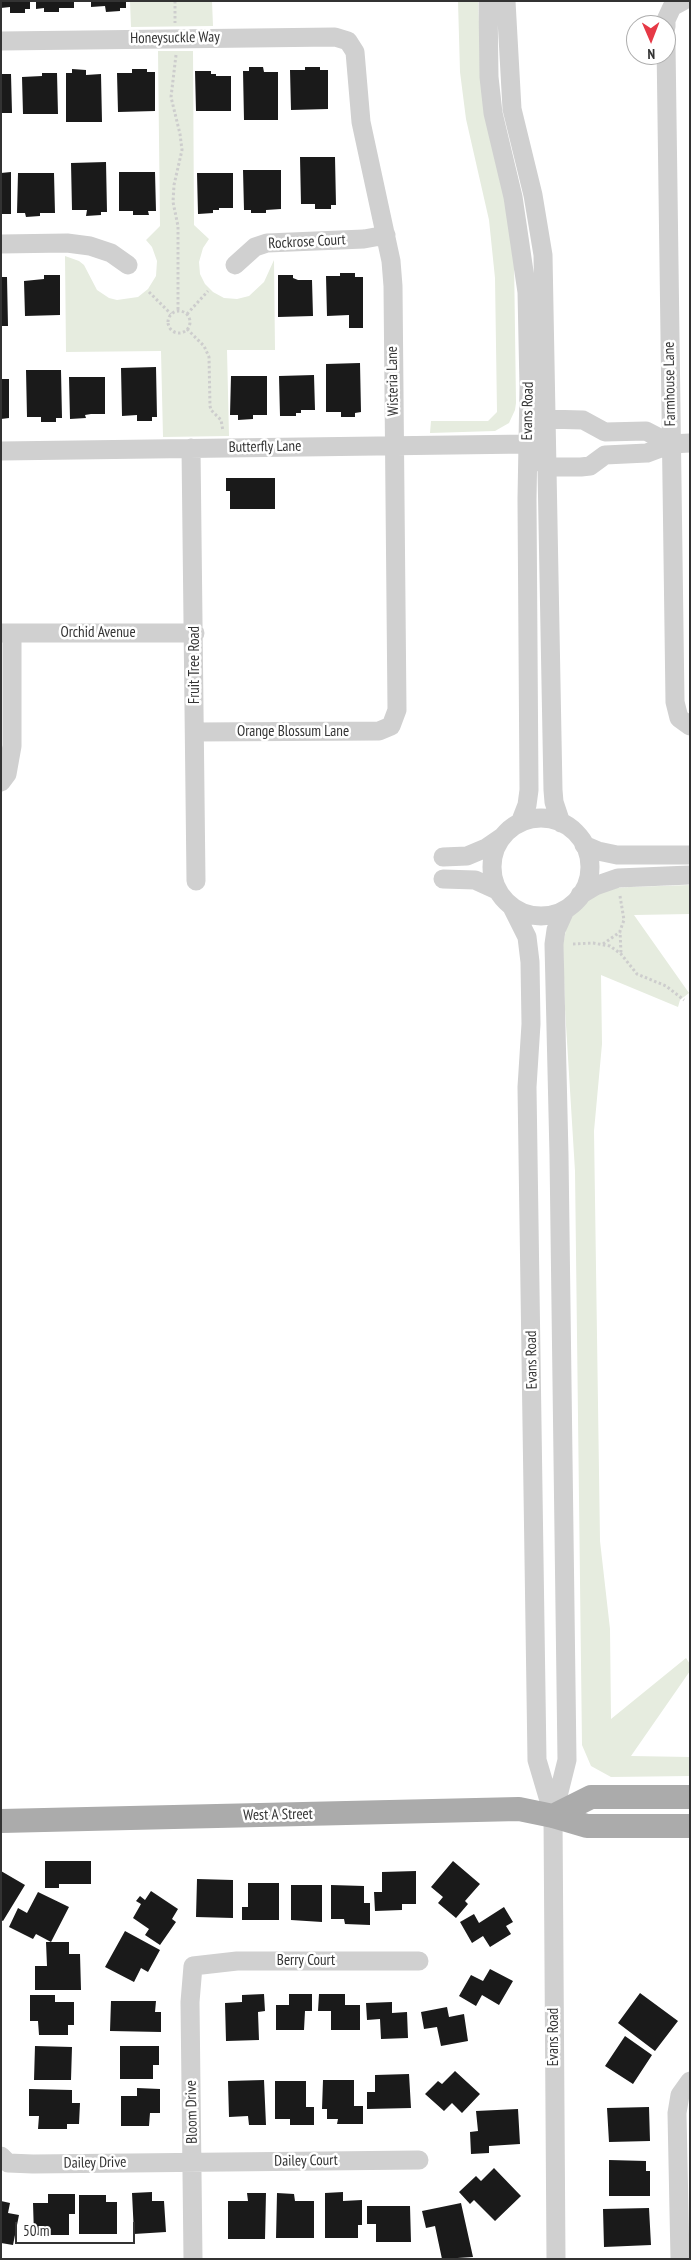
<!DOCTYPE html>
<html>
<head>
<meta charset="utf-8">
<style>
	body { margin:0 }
	#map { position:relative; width:691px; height:2260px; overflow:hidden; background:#fff; font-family:"PT Sans Narrow",sans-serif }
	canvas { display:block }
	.frame { position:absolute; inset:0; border:2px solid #333; pointer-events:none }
	.north { position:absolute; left:626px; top:15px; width:50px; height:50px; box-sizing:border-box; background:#fff; border:1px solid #adadad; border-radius:50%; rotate:179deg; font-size:14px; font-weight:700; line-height:20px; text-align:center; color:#333 }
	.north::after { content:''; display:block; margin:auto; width:18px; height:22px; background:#e63946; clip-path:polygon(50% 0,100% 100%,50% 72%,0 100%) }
	.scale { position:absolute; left:15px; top:2222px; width:120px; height:22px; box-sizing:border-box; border:2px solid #333; border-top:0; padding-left:6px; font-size:15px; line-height:18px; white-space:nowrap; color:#333; -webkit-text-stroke:4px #fff; paint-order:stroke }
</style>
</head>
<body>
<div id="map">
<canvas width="691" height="2260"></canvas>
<div class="frame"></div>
<div class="north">N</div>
<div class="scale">50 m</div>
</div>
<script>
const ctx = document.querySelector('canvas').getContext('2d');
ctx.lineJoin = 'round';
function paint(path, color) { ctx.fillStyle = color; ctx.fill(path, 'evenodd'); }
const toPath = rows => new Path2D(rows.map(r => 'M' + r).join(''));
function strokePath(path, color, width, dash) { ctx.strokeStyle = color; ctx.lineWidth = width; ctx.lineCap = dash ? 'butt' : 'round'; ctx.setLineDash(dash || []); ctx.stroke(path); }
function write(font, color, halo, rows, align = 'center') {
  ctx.font = font + ' "PT Sans Narrow",sans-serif'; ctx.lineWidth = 5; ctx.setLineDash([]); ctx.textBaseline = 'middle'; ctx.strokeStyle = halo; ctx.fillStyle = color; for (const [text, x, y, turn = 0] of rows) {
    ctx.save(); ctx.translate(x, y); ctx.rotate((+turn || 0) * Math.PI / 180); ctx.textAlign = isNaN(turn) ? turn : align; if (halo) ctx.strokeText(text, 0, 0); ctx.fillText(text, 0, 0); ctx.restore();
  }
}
paint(toPath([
	[130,1,212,1,213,26,131,27],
	[458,1,478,1,482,88,504,192,514,259,516,403,515,410,509,423,495,431,430,433,431,421,488,421,497,412,495,278,489,220,466,119,460,72],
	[158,51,193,51,194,225,209,239,203,248,199,262,200,274,205,284,213,292,224,298,237,299,249,296,264,282,274,260,275,350,227,350,229,436,163,437,161,351,66,352,65,256,79,261,84,265,97,290,109,298,117,300,138,297,148,289,156,276,157,261,152,247,146,240,160,226],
	[690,885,690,914,634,915,689,993,680,1000,678,1007,601,975,602,1044,594,1131,600,1541,610,1629,611,1719,686,1658,690,1664,690,1671,631,1756,690,1757,690,1776,611,1777,591,1766,582,1745,575,1171,565,1009,563,944,567,925,573,915,590,899,603,892,614,888,630,887]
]), '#e6ecdf');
paint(toPath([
	[1,1,30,1,30,9,25,9,25,13,10,13,10,7,1,8],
	[36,1,74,1,74,8,59,8,59,12,44,12,44,8,36,9],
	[91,1,126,1,126,8,120,8,120,11,106,12,105,6,91,7],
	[249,67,263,67,264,72,278,72,278,120,244,120,243,71,249,71],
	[305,67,320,67,320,70,328,70,328,109,291,110,290,70,305,70],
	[72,69,86,70,86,75,101,74,102,122,66,122,66,73,72,73],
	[132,69,147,69,147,72,155,72,155,111,118,112,117,73,132,73],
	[195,71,211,71,211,74,216,74,216,76,231,76,231,111,196,111],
	[42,73,57,73,58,114,23,114,22,77,42,76],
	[1,74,11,74,12,113,1,113],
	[300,157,335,157,336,205,331,205,331,209,315,209,315,204,301,204],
	[106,162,107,212,101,212,101,215,86,216,87,210,72,210,71,163],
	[243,170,281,170,281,209,266,210,266,213,251,213,251,210,244,210],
	[11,172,11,214,1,214,1,173],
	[119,172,155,172,156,211,148,211,149,215,133,215,133,211,119,211],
	[18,173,54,173,55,213,40,213,40,216,26,217,25,213,17,213],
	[197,173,233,173,233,208,219,208,219,210,213,210,213,213,198,214],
	[340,273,355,273,355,277,363,277,363,328,349,328,349,315,327,316,326,276,340,276],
	[44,275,60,275,60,315,25,316,24,281,44,279],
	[278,275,293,275,293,278,298,280,312,280,313,316,278,317],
	[1,277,7,277,8,326,1,326],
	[360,363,361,412,355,413,355,417,341,417,341,412,326,412,326,364],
	[156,367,157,417,152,417,152,421,137,421,137,415,122,416,121,368],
	[26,370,61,370,62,418,56,418,56,422,41,422,41,417,27,417],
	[314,375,315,410,301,410,301,413,296,413,296,416,280,416,279,376],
	[231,376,267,376,267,415,253,415,253,419,238,420,238,415,230,415],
	[69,377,105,377,105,414,91,414,85,415,86,418,70,419],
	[1,379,9,379,9,418,1,419],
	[226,478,275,478,275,509,230,509,230,491,226,491],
	[45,1861,91,1861,91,1884,59,1884,59,1888,45,1888],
	[453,1861,480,1884,465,1901,468,1904,456,1918,438,1903,443,1897,431,1887],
	[1,1871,25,1885,3,1921,1,1920],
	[416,1871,416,1904,402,1904,402,1910,375,1911,374,1892,382,1892,382,1872],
	[197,1879,233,1880,233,1918,196,1917],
	[248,1883,279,1883,279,1920,242,1920,242,1907,248,1907],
	[291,1885,322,1885,322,1922,291,1920],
	[331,1885,364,1886,364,1903,370,1903,370,1925,345,1924,344,1919,331,1919],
	[151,1891,178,1909,172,1919,176,1922,160,1945,145,1935,149,1929,133,1918,141,1904,136,1901,140,1896,145,1900],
	[38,1892,69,1907,51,1942,36,1934,33,1939,9,1927,18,1908,27,1913],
	[504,1907,513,1922,506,1926,511,1934,490,1947,483,1936,472,1943,460,1922,474,1914,479,1923],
	[125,1931,160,1950,148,1972,141,1968,134,1982,105,1967],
	[46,1942,69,1942,69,1954,80,1954,81,1990,35,1990,35,1966,47,1966],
	[490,1969,513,1981,499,2005,482,1995,476,2006,459,1996,471,1975,483,1981],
	[640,1993,678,2021,655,2051,618,2023],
	[264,1994,265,2011,258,2012,259,2040,226,2041,225,2003,242,2002,242,1995],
	[289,1994,312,1994,312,2011,305,2011,304,2030,276,2030,276,2005,289,2005],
	[319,1994,345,1994,345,2005,360,2005,360,2030,331,2030,331,2011,318,2011],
	[30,1995,55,1995,55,2002,74,2002,74,2025,68,2025,68,2035,39,2035,38,2021,30,2021],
	[111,2001,156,2001,155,2012,161,2012,161,2032,110,2031],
	[392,2002,392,2013,407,2012,408,2038,381,2039,380,2019,367,2020,366,2003],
	[447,2007,449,2017,464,2014,468,2041,441,2046,437,2027,424,2029,421,2012],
	[625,2036,652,2055,633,2084,605,2066],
	[35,2046,72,2047,71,2080,34,2080],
	[120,2046,159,2046,159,2065,153,2065,153,2079,120,2079],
	[455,2071,480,2094,462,2113,452,2103,444,2111,425,2094,438,2081,442,2084],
	[409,2074,411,2108,367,2109,367,2092,375,2092,375,2075],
	[264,2080,266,2125,249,2125,248,2116,229,2117,228,2081],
	[323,2080,354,2080,354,2106,363,2106,363,2124,337,2124,338,2119,327,2119,327,2109,322,2109],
	[275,2081,306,2081,306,2107,314,2107,314,2125,290,2125,290,2119,275,2119],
	[137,2088,160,2089,160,2113,150,2113,149,2126,121,2126,121,2096,137,2096],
	[29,2089,72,2090,72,2103,80,2103,79,2124,67,2124,67,2129,38,2129,39,2116,29,2116],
	[649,2107,650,2141,609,2142,607,2108],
	[518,2109,520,2144,489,2146,489,2153,471,2154,470,2132,478,2131,476,2111],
	[609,2160,646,2161,646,2171,650,2171,650,2196,609,2196],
	[494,2168,521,2196,495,2221,474,2200,470,2204,459,2192,476,2176,481,2181],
	[152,2192,152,2201,164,2201,166,2232,134,2234,132,2193],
	[343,2192,343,2201,362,2200,362,2225,358,2225,358,2238,325,2238,325,2193],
	[247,2193,266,2193,265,2239,228,2239,228,2201,248,2201],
	[277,2193,294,2194,295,2201,314,2201,314,2238,276,2238],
	[48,2194,75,2194,75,2214,69,2214,69,2235,34,2235,33,2203,48,2203],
	[79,2195,106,2195,106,2202,117,2202,117,2234,79,2234],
	[1,2201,10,2203,8,2213,19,2215,13,2245,1,2243],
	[461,2203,473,2257,442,2259,435,2226,426,2228,422,2211],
	[367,2206,410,2206,411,2242,376,2242,376,2224,367,2224],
	[649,2208,651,2245,604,2247,603,2209]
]), '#1a1a1a');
strokePath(toPath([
	[175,1,175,23],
	[176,55,171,97,180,134,182,150,174,185,173,202,178,226,178,311],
	[149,292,171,314],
	'168 322a11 11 0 1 1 22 0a11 11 0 1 1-22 0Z',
	[187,314,208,291],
	[187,329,204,346,209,357,210,406,211,410,221,420,223,431],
	[620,896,624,920,620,931,621,953],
	[573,944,593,943,610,946,621,954,637,974,666,986,684,1000],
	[603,944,620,932]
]), '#cdcdcd', 3, [2.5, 2.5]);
strokePath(toPath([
	[488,1,489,77,493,113,513,197,527,292,529,387,527,499,529,790,527,805,520,823],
	[506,1,512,109,533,195,543,255,553,790,554,802,561,823],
	[666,27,666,20,672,7,683,1],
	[1,41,335,37,348,41,355,52,361,122,391,261,393,286,397,710,391,726,379,731,195,732],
	[666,44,675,702,679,718,690,726],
	[1,244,67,243,90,246,111,253,128,265],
	[235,265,255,247,267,243,364,239,386,235],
	[539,428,545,419,583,420,605,432,646,431,671,444],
	[191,448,196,881],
	[1,451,528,444],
	[539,458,546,467,581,467,590,466,605,455,647,453,671,444,690,443],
	[1,633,195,633],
	[1,782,7,774,12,746,12,633],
	'492 867a49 49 0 1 1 98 0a49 49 0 1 1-98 0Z',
	[584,845,598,851,617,855,690,855],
	[443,857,467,856,486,848,502,837],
	[443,879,475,880,497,890],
	[580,895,595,886,618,878,690,875],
	[512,907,527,937,530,962,531,1024,527,1087,537,1760,553,1814],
	[1,2156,8,2163,33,2164,419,2160],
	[193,2259,190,2002,193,1966,237,1961,419,1961],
	[556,2259,553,1816,567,1760,559,1155,554,944,556,930,565,910],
	[680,2259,677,2113,680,2095,690,2081]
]), '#d0d0d0', 19);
strokePath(toPath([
	[553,1816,591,1797,690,1797],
	[1,1821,519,1809,553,1816,587,1826,690,1826]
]), '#ababab', 24);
write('15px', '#333', '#fff', [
	["Honeysuckle Way",175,38,-1],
	["Rockrose Court",307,242,-3],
	["Wisteria Lane",393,381,-91],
	["Farmhouse Lane",670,384,-91],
	["Evans Road",528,411,-89],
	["Butterfly Lane",265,447,-1],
	["Orchid Avenue",98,633],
	["Fruit Tree Road",195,665,-90],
	["Orange Blossum Lane",293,732],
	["Evans Road",532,1360,-91],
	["West A Street",278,1815,-1],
	["Berry Court",306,1961],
	["Evans Road",554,2037,-90],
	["Bloom Drive",192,2112,-91],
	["Dailey Court",306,2161,-1],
	["Dailey Drive",95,2163,-1]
]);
</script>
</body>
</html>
